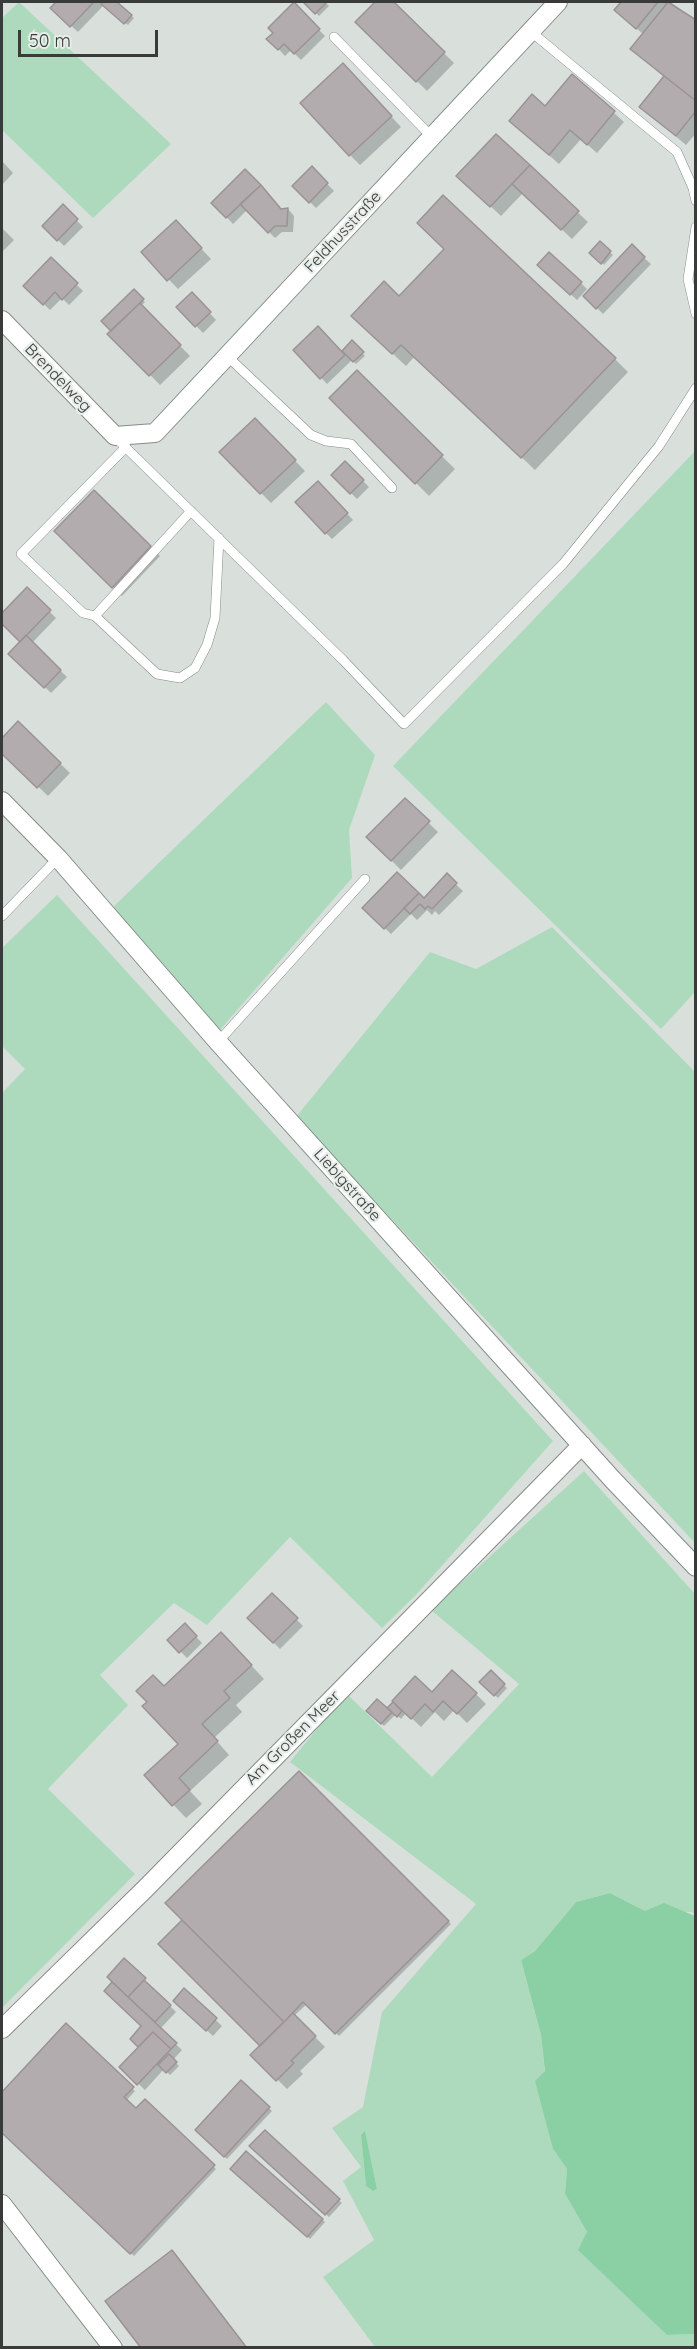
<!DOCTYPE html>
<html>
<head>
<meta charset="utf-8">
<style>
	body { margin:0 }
	#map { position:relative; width:697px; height:2349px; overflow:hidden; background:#d9e0dc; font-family:Quicksand,sans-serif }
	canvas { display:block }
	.frame { position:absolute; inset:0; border:3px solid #383b39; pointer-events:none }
	.scale { position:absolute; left:18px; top:30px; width:140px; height:27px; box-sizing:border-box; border:3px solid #383b39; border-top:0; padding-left:8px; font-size:18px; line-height:21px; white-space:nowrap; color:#383b39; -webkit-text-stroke:4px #e7ede9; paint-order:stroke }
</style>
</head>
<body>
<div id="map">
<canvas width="697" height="2349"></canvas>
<div class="frame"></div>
<div class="scale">50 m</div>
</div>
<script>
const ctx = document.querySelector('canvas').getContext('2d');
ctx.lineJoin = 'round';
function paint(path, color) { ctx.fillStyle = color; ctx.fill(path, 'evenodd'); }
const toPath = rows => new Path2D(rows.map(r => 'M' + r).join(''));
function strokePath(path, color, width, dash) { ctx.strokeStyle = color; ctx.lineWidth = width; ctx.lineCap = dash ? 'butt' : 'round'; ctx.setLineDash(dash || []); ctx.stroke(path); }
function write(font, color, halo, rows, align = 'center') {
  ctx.font = font + ' Quicksand,sans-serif'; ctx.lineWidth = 4.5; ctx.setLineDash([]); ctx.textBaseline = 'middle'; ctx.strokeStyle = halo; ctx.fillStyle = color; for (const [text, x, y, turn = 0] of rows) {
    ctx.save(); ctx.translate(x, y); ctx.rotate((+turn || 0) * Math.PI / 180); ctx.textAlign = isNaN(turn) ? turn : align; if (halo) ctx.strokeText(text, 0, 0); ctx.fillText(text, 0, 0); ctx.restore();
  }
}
paint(toPath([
	[19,2,171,144,93,218,2,130,2,18],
	[695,451,695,992,661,1029,393,766],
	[326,702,375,755,349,830,352,878,219,1031,113,907],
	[57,895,553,1441,415,1596,382,1628,290,1537,207,1625,174,1603,100,1675,128,1705,48,1789,135,1874,2,2008,2,1093,25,1069,2,1046,2,948],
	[552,927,695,1072,695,1543,296,1117,430,952,476,969],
	[584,1471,695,1594,695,1916,692,1912,645,1911,610,1893,576,1902,535,1951,521,1960,541,2035,553,2149,567,2169,565,2194,587,2232,646,2313,667,2335,695,2334,695,2347,375,2347,323,2277,374,2240,343,2181,361,2167,332,2128,363,2107,382,2012,476,1904,290,1762,346,1693,432,1777,519,1684,431,1610],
	[365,2132,377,2189,373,2191,366,2186,361,2135]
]), '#addabd');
paint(toPath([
	[610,1893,645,1911,664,1903,695,1916,695,2334,667,2335,578,2250,587,2232,565,2194,567,2169,553,2149,535,2081,545,2071,541,2035,521,1960,535,1951,576,1902],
	[365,2131,377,2189,373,2191,366,2186,361,2135]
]), '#8bd0a5');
paint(toPath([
	[58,2,99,2,102,4,105,2,115,2,134,18,128,25,104,5,78,32,52,8],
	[305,2,325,2,329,6,319,16],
	[377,2,392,2,454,63,427,91,357,22],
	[623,2,670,2,696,22,696,133,686,145,641,107,664,77,632,49,644,35,616,10],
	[294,4,325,36,301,60,291,50,285,56,269,39],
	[353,75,401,127,360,165,350,155],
	[573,76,624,122,597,153,581,139,559,164,520,130,545,108],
	[496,136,588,222,572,239,523,193,501,216,468,185],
	[2,161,13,173,2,185],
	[312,168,334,191,316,208,294,186],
	[245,171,282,211,288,209,294,216,293,232,282,232,275,238,247,210,233,224,213,203],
	[63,206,83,227,64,246,44,226],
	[176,222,211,259,178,289,143,253],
	[2,228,14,240,2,252],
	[600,243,613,255,604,265,591,253],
	[632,247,651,264,603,314,585,296],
	[51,259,83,291,69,305,62,298,50,310,25,286],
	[546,271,581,283,587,289,577,300],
	[134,291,145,302,141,306,190,356,160,385,110,334],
	[192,294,216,320,203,333,178,307],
	[399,298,615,359,628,372,535,470,415,356,406,366,366,329],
	[352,343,365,356,356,364,352,360,327,384,295,350,342,353],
	[357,372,455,469,429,496,331,398],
	[255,420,305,471,271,503,221,452],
	[345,463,369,487,357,499,333,475],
	[324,489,353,520,332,539,326,533],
	[94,492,160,556,122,596,56,531],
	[27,589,56,618,32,643,67,677,51,693,11,654,22,642,2,622,2,615],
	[18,723,70,773,48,796,2,752,2,740],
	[405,800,438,832,401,870,368,837],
	[447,876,463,891,439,915,435,911,432,915,427,910,417,920,411,914,391,934,364,908,424,900],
	[272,1595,303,1626,280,1649,249,1618],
	[185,1625,202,1643,187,1658,169,1640],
	[234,1647,264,1679,236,1705,242,1712,214,1738,229,1755,190,1791,202,1804,186,1818,146,1776,180,1744,149,1702,164,1688],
	[491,1672,507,1688,498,1698,481,1682],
	[432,1694,476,1694,486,1704,467,1723,454,1710,444,1721,435,1712,421,1727,406,1713,401,1719,396,1714,384,1726,368,1711,387,1710,395,1702],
	[299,1773,451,1924,339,2036,307,2004,294,2016,325,2047,300,2071,303,2074,287,2089,253,2055,262,2046,184,1920],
	[124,1960,176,2012,160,2029,182,2050,173,2060,179,2066,170,2075,164,2069,145,2090,121,2067,140,2047,132,2039,143,2026,106,1991,114,1982],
	[184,1990,222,2026,213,2036,181,2007],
	[66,2025,135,2091,126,2101,136,2110,145,2101,216,2169,134,2256,2,2131,2,2094],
	[241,2082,272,2111,227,2159,197,2130],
	[265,2132,342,2203,329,2217,252,2146],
	[247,2153,325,2222,310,2239,232,2169]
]), '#0003');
const building = toPath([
	[56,2,94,2,70,27,50,8,56,2],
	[103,2,117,2,132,15,124,24,101,4,103,2],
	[294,2,320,29,294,54,284,44,278,50,266,39,273,33,268,28,294,2],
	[303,2,327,2,315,14,303,2],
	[375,2,394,2,445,52,416,82,355,22,375,2],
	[621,2,658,2,636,29,614,10,621,2],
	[668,2,696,20,696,101,630,49,668,2],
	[343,63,392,116,349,156,300,103,343,63],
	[572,74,615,111,587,145,570,130,549,155,509,121,532,94,545,106,572,74],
	[664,76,696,101,696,111,676,136,639,107,664,76],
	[496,134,530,165,490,207,456,176,496,134],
	[530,165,579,211,561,230,512,184,530,165],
	[312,166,328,183,309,203,292,186,312,166],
	[245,169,261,185,226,218,211,203,245,169],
	[261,185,281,209,288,208,287,226,275,226,268,233,240,204,261,185],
	[443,195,616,358,521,458,401,345,392,354,351,316,384,281,399,296,444,249,417,223,443,195],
	[63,204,78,219,57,241,42,226,63,204],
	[176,220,202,248,167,281,141,252,176,220],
	[600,241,611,251,601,264,589,253,600,241],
	[632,244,645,257,596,309,583,296,632,244],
	[549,252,582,282,570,295,537,265,549,252],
	[51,257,78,283,62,300,55,292,43,305,23,286,51,257],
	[134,289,144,299,111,331,101,321,134,289],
	[192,292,211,312,195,327,176,307,192,292],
	[140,303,181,345,149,376,107,334,140,303],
	[318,326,345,355,320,379,293,350,318,326],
	[352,340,364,352,353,362,342,351,352,340],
	[357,370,443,455,415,484,329,398,357,370],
	[255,418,296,460,260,494,219,452,255,418],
	[345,461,364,480,350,494,331,475,345,461],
	[318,481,348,513,325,534,295,502,318,481],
	[94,490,151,546,112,588,54,531,94,490],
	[27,587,51,610,20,642,2,624,2,613,27,587],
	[26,635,61,670,44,688,8,654,26,635],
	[18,721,61,763,37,788,2,754,2,738,18,721],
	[405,798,430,821,391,861,366,837,405,798],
	[397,872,419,893,384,929,362,908,397,872],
	[447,873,457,883,432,909,428,906,425,909,420,904,410,914,404,908,419,893,424,898,447,873],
	[272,1593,298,1618,273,1643,247,1618,272,1593],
	[185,1623,197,1636,179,1653,167,1640,185,1623],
	[221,1632,252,1665,224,1691,230,1698,202,1724,218,1741,179,1778,190,1790,172,1806,144,1775,178,1744,142,1706,147,1702,136,1691,153,1675,164,1686,221,1632],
	[452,1670,477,1693,457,1714,443,1701,433,1712,425,1704,411,1719,392,1701,415,1676,432,1692,452,1670],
	[491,1670,505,1684,494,1696,479,1682,491,1670],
	[377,1699,392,1712,381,1724,366,1711,377,1699],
	[393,1702,402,1711,397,1717,387,1708,393,1702],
	[299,1771,449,1921,335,2034,303,2002,284,2022,165,1903,299,1771],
	[182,1920,284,2022,260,2046,158,1944,182,1920],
	[124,1958,146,1978,128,1997,107,1977,124,1958],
	[144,1980,171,2005,155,2022,128,1997,144,1980],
	[112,1982,177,2043,171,2049,153,2032,138,2047,130,2039,141,2026,104,1991,112,1982],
	[184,1988,217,2018,206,2031,173,2001,184,1988],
	[293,2013,316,2036,291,2061,294,2063,276,2081,250,2055,293,2013],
	[66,2023,134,2087,124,2097,136,2108,145,2099,215,2165,130,2254,2,2133,2,2092,66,2023],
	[153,2032,171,2049,137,2085,119,2067,153,2032],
	[169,2054,177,2062,166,2073,158,2065,169,2054],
	[241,2080,270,2107,224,2157,195,2130,241,2080],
	[265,2130,340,2199,325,2215,249,2146,265,2130],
	[246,2151,323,2219,307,2237,230,2169,246,2151],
	[172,2250,247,2348,141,2348,105,2301,172,2250]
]);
paint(building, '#b3acae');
strokePath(building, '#9a9295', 1.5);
const service = toPath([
	[530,31,677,152,693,188,696,201],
	[334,37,432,137],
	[696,227,688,279,696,314],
	[227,356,311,435,326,441,351,444,392,488],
	[116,438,343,660,404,724,563,564,659,446,696,388],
	[126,447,21,554,83,613,95,616,191,511],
	[95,616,157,674,180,678,195,668,207,645,215,618,219,538],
	[2,916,58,858],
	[218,1042,365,879]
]);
const minor = toPath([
	[2,320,115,436,155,433,558,2],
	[2,801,58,858,218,1042,613,1480,696,1567],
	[2,2029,145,1889,582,1445],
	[2,2204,113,2348]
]);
strokePath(service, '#858c87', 10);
strokePath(minor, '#858c87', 20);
strokePath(service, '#fff', 9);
strokePath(minor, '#fff', 18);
write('16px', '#383b39', '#e7ede9', [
	["Feldhusstraße",343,232,-47],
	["Brendelweg",58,378,46],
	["Liebigstraße",347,1185,48],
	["Am Großen Meer",293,1738,-45]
]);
</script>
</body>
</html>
